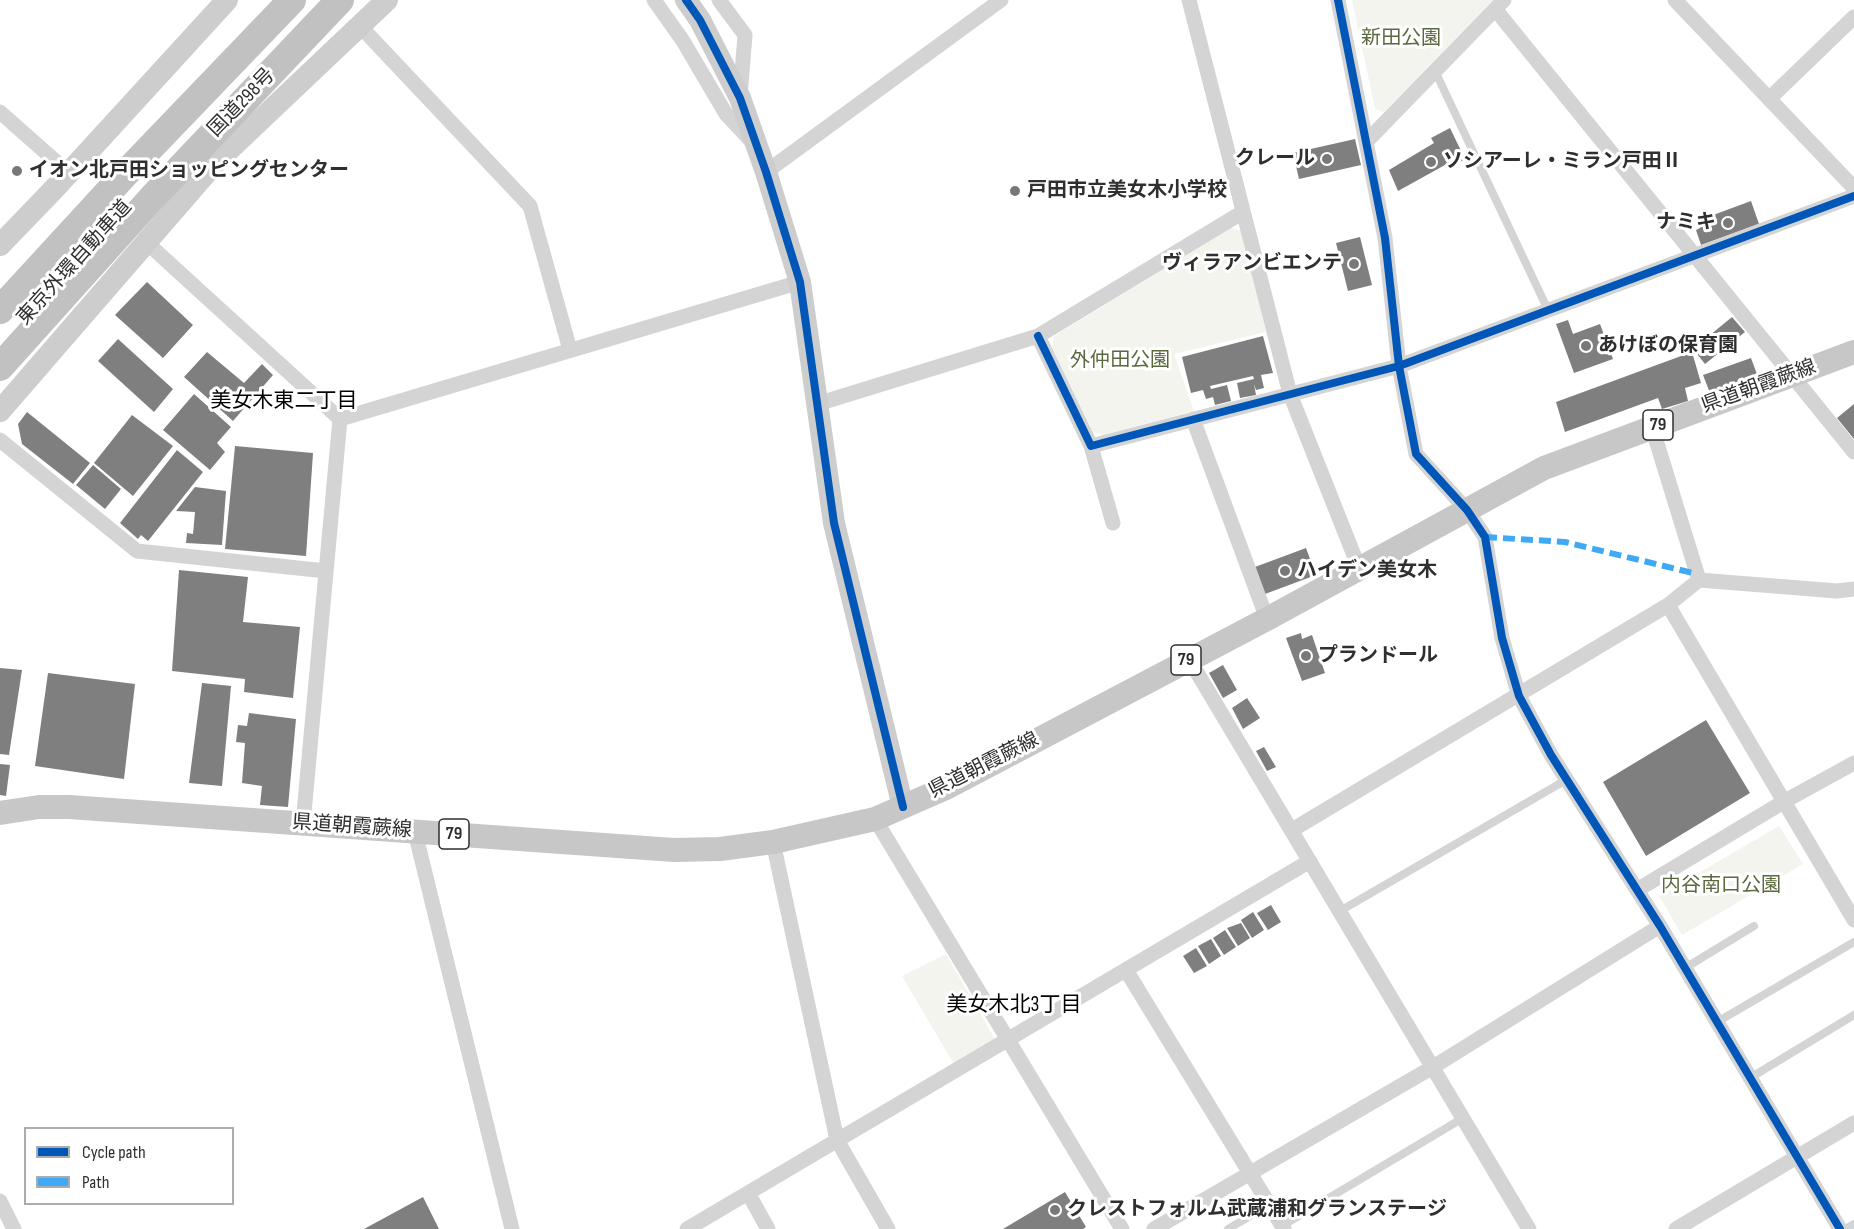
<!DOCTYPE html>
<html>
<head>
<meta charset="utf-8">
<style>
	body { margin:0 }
	#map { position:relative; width:1854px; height:1229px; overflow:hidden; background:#fff; font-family:"Sofia Sans Condensed",sans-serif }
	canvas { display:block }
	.legend { position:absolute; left:24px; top:1127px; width:210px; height:78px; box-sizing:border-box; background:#fff; border:2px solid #acacac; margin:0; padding:8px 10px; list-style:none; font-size:18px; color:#2f2f2f }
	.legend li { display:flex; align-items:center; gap:12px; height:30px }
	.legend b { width:30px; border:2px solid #acacac }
</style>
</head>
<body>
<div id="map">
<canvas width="1854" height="1229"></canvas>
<ul class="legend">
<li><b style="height:8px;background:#0057b8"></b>Cycle path</li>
<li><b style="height:8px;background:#3fa9f5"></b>Path</li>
</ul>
</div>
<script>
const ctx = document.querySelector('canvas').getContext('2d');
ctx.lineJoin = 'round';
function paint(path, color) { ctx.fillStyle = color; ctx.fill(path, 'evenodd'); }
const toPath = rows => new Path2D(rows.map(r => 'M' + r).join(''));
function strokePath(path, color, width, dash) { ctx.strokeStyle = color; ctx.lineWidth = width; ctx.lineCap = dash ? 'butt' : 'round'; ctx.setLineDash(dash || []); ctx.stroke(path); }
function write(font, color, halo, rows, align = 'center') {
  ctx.font = font + ' "Sofia Sans Condensed","Noto Sans JP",sans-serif'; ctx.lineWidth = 6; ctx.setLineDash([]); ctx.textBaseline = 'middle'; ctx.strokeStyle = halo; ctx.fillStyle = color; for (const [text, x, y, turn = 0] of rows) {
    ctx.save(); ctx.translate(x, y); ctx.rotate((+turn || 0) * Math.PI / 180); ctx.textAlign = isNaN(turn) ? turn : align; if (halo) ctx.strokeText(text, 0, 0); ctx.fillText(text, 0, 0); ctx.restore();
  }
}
paint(toPath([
	[1352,0,1493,0,1384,112,1375,109],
	[1231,228,1242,231,1266,332,1174,354,1194,411,1103,435,1093,432,1052,347,1054,336],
	[1779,826,1803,864,1682,935,1659,896],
	[946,954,996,1041,955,1066,902,976]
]), '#f2f4ed');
paint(toPath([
	[1450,128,1465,159,1447,169,1445,165,1398,191,1389,170,1434,143,1431,138],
	[1355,139,1361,165,1299,179,1293,153],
	[1751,201,1759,224,1701,245,1696,230,1700,228,1697,221],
	[1360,237,1372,285,1348,291,1336,243],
	[147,282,193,325,163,358,115,315],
	[1732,317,1745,332,1705,364,1693,349],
	[1568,320,1573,334,1600,324,1613,359,1574,373,1556,324],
	[1263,336,1273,373,1261,375,1264,388,1256,390,1254,384,1256,395,1240,398,1237,383,1254,379,1253,376,1210,386,1211,389,1227,385,1231,401,1215,405,1213,397,1206,399,1203,390,1191,393,1182,357],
	[118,339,173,389,154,412,98,361],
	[207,352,244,383,262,364,273,375,233,421,184,377],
	[1692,352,1701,383,1685,388,1688,401,1662,409,1658,398,1565,432,1556,402],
	[1751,358,1758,377,1710,393,1703,375],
	[194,394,231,427,217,443,225,452,210,470,163,430],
	[1854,404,1854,439,1837,418],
	[27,412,90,463,73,484,22,444,18,424],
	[132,415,173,446,133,496,94,463],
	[235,446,313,453,306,556,225,549],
	[177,450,203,472,148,541,141,535,138,539,120,523],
	[93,465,121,489,105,509,76,485],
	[195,487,226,491,222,545,186,543,187,533,193,534,195,512,176,511],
	[1306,548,1316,575,1265,594,1255,567],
	[179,570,248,577,243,622,300,627,293,698,244,692,245,679,172,671],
	[1301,633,1302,639,1312,635,1325,673,1302,681,1286,638],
	[1223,665,1237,690,1223,698,1209,673],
	[0,668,22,670,9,755,0,754],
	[48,673,135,684,124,779,35,766],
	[202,683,231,686,222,786,189,783],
	[1247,698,1260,718,1243,729,1232,708],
	[249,713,296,719,288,807,260,805,262,786,242,783,245,743,236,742,238,725,247,726],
	[1706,720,1750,793,1646,856,1603,782],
	[1264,747,1276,767,1267,771,1256,751],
	[0,764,10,765,6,796,0,795],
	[1271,905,1281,922,1268,930,1257,913],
	[1253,912,1264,930,1252,938,1241,920],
	[1241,923,1250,938,1238,946,1227,928],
	[1225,930,1236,947,1224,955,1213,938],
	[1211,939,1221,956,1209,964,1198,946],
	[1196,948,1207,966,1194,973,1183,956],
	[1065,1192,1086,1227,1083,1229,1003,1229],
	[423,1197,439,1229,364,1229]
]), '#7f7f7f');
strokePath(toPath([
	[1435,71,1548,310],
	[1340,911,1566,780],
	[1685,968,1754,926],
	[1717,1022,1854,942],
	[1750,1078,1854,1015],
	[1282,1226,1463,1118],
	[1228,1229,1269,1205],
	[1845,1229,1854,1224]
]), '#d4d4d4', 8);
strokePath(toPath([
	[654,0,683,41,726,114,753,143],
	[719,0,745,35,740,97],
	[1189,0,1290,394,1359,568],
	[1338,0,1385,238,1399,366,1416,454,1467,510,1485,537,1502,638,1519,696,1551,755,1660,926,1840,1229],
	[1675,0,1854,188],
	[1495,9,1854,452],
	[360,26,530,206,570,350],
	[1769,99,1854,17],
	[0,112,69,173],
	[1366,142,1504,0],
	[766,172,1001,0],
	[146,242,340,419,303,824],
	[1038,336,1091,446,1399,366,1854,196],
	[817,404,1038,336,1243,212],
	[340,419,800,282],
	[1193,419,1267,619],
	[1652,427,1699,580,1837,591,1854,589],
	[0,440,137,551,326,571],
	[1091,446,1113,523],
	[1668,605,1854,920],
	[1189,659,1529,1229],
	[875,819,1122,1229],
	[1292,830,1668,605,1699,580],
	[415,832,512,1229],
	[773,842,837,1140,888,1229],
	[1637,890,1785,801,1854,763],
	[1126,970,1284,1229],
	[748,1193,768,1229],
	[0,1201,14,1229],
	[687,1229,1310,861],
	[1154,1229,1433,1067,1660,926],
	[1676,1229,1854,1123]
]), '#d4d4d4', 15);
strokePath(toPath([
	[686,0,700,20,740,98,766,172,800,282,834,523,903,807],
	[0,245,55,188,227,0],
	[0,411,214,164,387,0]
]), '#cdcdcd', 22);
strokePath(toPath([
	[0,813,39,807,69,807,674,850,720,849,773,842,875,819,948,787,1267,619,1544,468,1854,352]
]), '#c7c7c7', 24);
strokePath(toPath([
	[0,310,125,174,292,0],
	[0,367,151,199,340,0]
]), '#c1c1c1', 28);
strokePath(toPath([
	[1485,537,1565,542,1697,574]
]), '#3fa9f5', 6, [12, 6]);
strokePath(toPath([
	[686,0,700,20,740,98,766,172,800,282,834,523,903,807],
	[1338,0,1385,238,1399,366,1416,454,1467,510,1485,537,1502,638,1519,696,1551,755,1660,926,1840,1229],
	[1038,336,1091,446,1399,366,1854,196]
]), '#0057b8', 8);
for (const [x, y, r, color] of [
	[1327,159,6,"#787878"],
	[1431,162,6,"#787878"],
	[17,171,6,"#787878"],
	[1015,191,6,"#787878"],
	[1728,223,6,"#787878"],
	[1354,264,6,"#787878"],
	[1586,346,6,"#787878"],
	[1285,571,6,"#787878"],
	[1306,656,6,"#787878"],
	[1055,1210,6,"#787878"]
]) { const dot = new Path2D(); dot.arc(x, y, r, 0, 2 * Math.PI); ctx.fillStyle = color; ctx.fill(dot); strokePath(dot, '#fff', 2); }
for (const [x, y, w] of [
	[1658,425,30],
	[1186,660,30],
	[454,834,30]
]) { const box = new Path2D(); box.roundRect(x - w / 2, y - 15, w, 30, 4.5); ctx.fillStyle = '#fff'; ctx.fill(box); strokePath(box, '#2f2f2f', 1.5); }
write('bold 18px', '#2f2f2f', null, [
	["79",1658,425],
	["79",1186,660],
	["79",454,834]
]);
write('20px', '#5b693f', '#fff', [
	["新田公園",1401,39],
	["外仲田公園",1120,361],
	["内谷南口公園",1721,886]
]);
write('20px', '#2f2f2f', '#fff', [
	["国道298号",242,103,-46],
	["東京外環自動車道",75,263,-48],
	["県道朝霞蕨線",1759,387,-20],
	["県道朝霞蕨線",984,766,-27],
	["県道朝霞蕨線",352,827,4]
]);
write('bold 20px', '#2f2f2f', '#fff', [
	["クレール",1315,159,"right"],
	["ソシアーレ・ミラン戸田Ⅱ",1443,162],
	["イオン北戸田ショッピングセンター",29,171],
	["戸田市立美女木小学校",1027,191],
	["ナミキ",1716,223,"right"],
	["ヴィラアンビエンテ",1342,264,"right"],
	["あけぼの保育園",1598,346],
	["ハイデン美女木",1297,571],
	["プランドール",1318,656],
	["クレストフォルム武蔵浦和グランステージ",1067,1210]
], 'left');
write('21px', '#000', '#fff', [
	["美女木東二丁目",284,402],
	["美女木北3丁目",1014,1006]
]);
</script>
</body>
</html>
